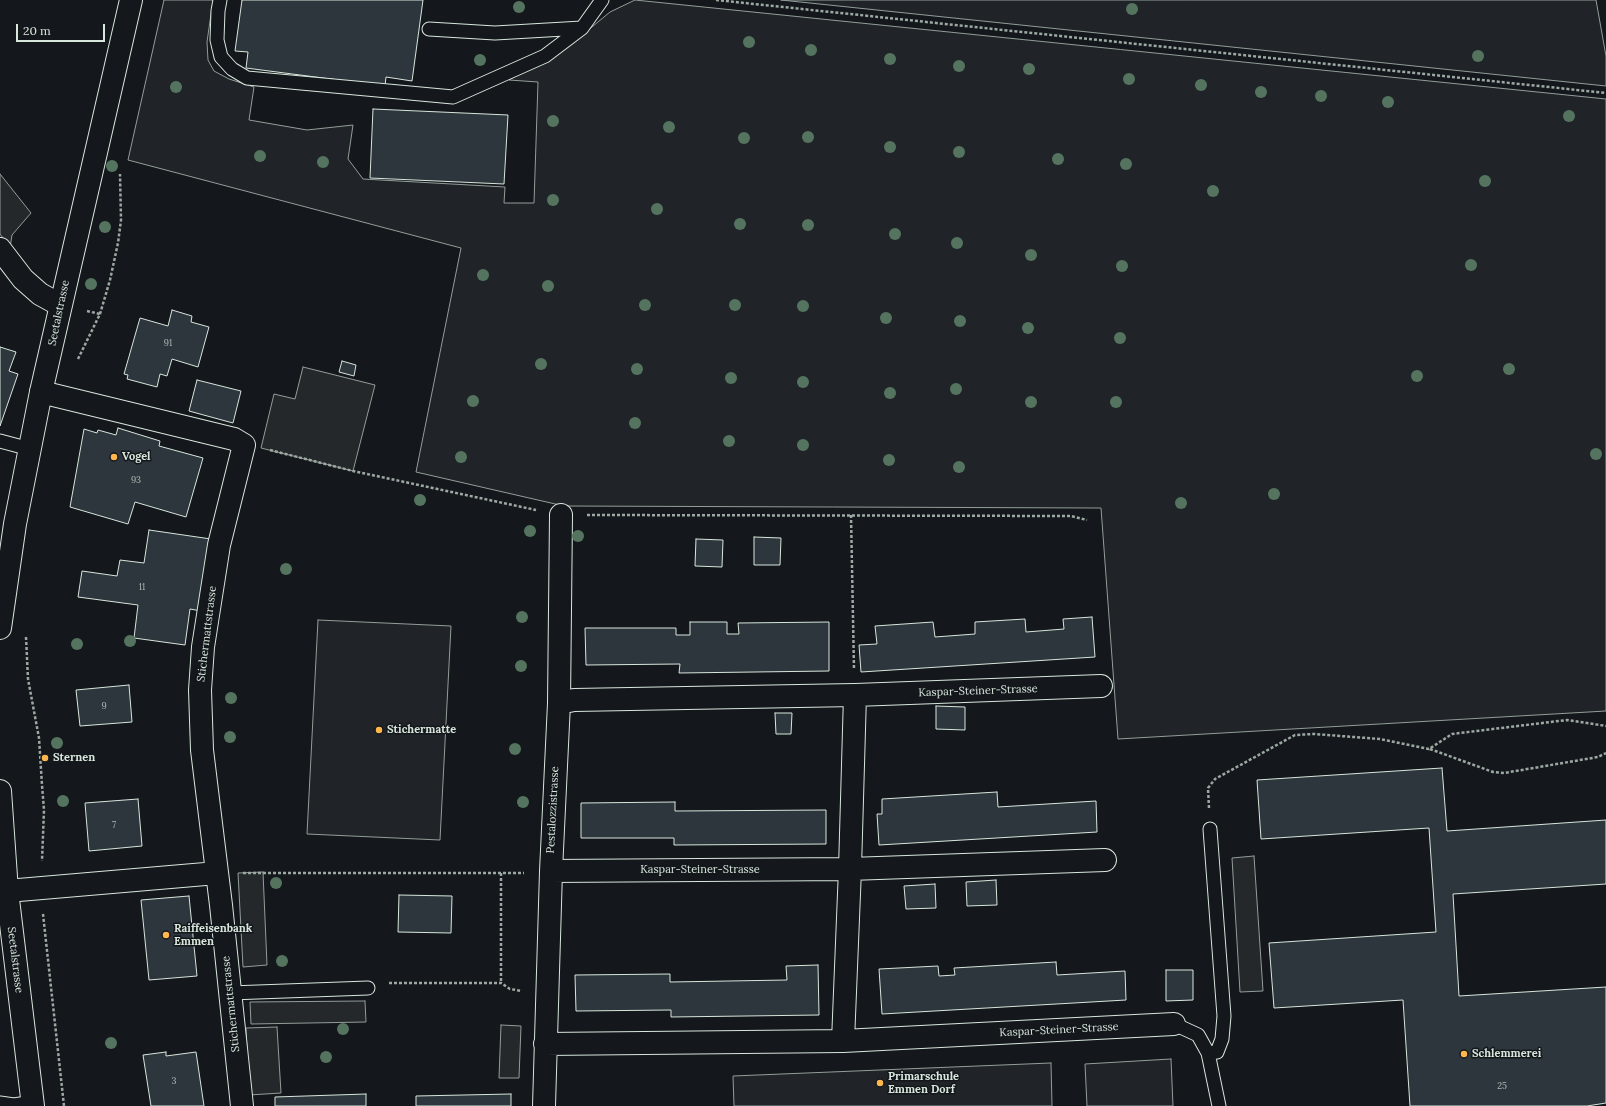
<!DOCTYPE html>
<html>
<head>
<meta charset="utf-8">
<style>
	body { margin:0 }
	#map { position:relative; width:1606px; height:1106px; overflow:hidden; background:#14181c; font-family:Lora,serif }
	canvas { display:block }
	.scale { position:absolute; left:16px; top:24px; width:89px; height:18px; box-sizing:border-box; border:2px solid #d8e6dc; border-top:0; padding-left:5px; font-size:12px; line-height:14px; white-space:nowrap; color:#d8e6dc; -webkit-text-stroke:3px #14181c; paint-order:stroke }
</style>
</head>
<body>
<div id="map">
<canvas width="1606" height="1106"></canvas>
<div class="scale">20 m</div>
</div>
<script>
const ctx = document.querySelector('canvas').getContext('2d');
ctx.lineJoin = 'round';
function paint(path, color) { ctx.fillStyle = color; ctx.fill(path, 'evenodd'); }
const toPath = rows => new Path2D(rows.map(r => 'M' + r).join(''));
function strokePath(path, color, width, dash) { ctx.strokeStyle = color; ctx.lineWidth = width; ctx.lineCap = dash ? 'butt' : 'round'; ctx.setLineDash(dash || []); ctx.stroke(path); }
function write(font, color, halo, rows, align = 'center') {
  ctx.font = font + ' Lora,serif'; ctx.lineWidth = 3; ctx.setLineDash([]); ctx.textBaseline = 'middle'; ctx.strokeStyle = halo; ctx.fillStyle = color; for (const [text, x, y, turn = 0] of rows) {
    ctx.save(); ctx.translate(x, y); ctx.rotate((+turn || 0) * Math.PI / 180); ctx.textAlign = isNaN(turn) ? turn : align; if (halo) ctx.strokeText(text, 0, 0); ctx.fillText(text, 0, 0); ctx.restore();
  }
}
const green = toPath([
	[164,0,213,0,207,42,208,60,214,71,229,79,254,87,249,120,307,130,353,125,348,159,363,179,505,187,504,203,534,203,538,82,509,80,575,41,610,12,635,0,1606,99,1606,711,1118,739,1101,508,564,506,416,472,461,248,128,160,164,0],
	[781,0,1596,0,1606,56,1606,86,781,0],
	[318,620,451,626,440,840,307,834,318,620],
	[1171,1059,1173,1106,1087,1106,1085,1064,1171,1059],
	[1051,1063,1052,1106,734,1106,733,1076,1051,1063]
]);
paint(green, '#202428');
strokePath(green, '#939e99', 1);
const parking = toPath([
	[0,174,31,213,12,235,10,248,0,234,0,174],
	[303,367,375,385,353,471,261,448,274,394,295,399,303,367],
	[1254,856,1263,991,1240,992,1232,858,1254,856],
	[263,872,267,965,243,967,238,873,263,872],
	[365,1001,366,1022,251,1024,250,1002,365,1001],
	[501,1025,521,1026,519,1078,499,1078,501,1025],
	[277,1027,281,1093,249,1095,246,1028,277,1027]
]);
paint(parking, '#24282b');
strokePath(parking, '#939e99', 1);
const building = toPath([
	[242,0,423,0,412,81,386,77,385,86,246,68,248,52,235,51,242,0],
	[373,109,508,115,504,184,370,178,373,109],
	[172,310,192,316,191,322,209,327,198,367,172,359,167,376,160,374,157,387,127,379,128,375,124,374,140,318,168,326,172,310],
	[0,347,16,352,9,371,18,374,0,426,0,347],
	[342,361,356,365,354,376,339,372,342,361],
	[197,380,241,391,233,423,189,411,197,380],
	[118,428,160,441,159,446,203,458,186,517,135,502,128,524,70,507,84,429,97,433,98,430,116,435,118,428],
	[149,530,211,539,201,611,190,609,185,645,134,638,138,605,78,597,82,571,117,576,120,560,144,563,149,530],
	[754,537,781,538,780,565,754,565,754,537],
	[696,539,723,540,722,567,695,566,696,539],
	[1092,617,1095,657,861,672,859,645,877,644,875,626,933,622,935,637,975,634,975,622,1025,619,1026,632,1064,629,1063,619,1092,617],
	[690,622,727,622,727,634,739,634,738,623,829,622,829,671,679,673,680,664,586,665,585,628,676,628,676,635,690,635,690,622],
	[129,685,132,722,80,726,76,690,129,685],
	[936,706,965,707,965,730,936,729,936,706],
	[775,713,792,713,791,734,776,734,775,713],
	[1442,768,1447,831,1606,820,1606,884,1453,894,1459,996,1606,987,1606,1103,1587,1106,1410,1106,1403,1000,1274,1008,1269,943,1436,932,1429,828,1261,839,1257,780,1442,768],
	[997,792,998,807,1096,801,1097,832,879,845,877,814,882,814,882,799,997,792],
	[138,799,142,846,89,851,85,803,138,799],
	[675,802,675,811,826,810,826,844,674,845,674,838,581,838,581,803,675,802],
	[996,880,997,905,967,906,966,882,996,880],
	[935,884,936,908,906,909,904,886,935,884],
	[399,895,452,896,451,933,398,932,399,895],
	[189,896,197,976,149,980,141,900,189,896],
	[1056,962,1057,975,1125,971,1126,1000,882,1014,879,969,938,966,939,976,955,975,954,968,1056,962],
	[818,965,819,1015,671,1017,671,1010,576,1011,575,975,670,974,670,982,787,980,786,966,818,965],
	[1166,970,1193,970,1193,1000,1166,1001,1166,970],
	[166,1052,166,1056,196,1052,204,1106,151,1106,143,1055,166,1052],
	[366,1094,366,1106,275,1106,275,1097,366,1094],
	[511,1094,511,1106,416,1106,416,1096,511,1094]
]);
paint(building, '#2c363c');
strokePath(building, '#d8e6dc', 1);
const service = toPath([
	[220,0,218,11,217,40,221,57,232,69,247,78,453,97,545,56,582,28,602,0],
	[429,29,495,33,582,28],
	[0,441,30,449],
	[230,993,368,988],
	[1174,1024,1198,1035,1208,1053,1219,1106],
	[1208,1053,1217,1052,1222,1039,1224,1016,1210,829],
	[0,1103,14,1105,33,1102]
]);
const minor = toPath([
	[0,249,23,279,40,294,60,305],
	[41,392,234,439,244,445,219,545,203,647,200,690,202,750,221,905,242,1106],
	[559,703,574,700,855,695,1101,686],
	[551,871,850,869,1105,860],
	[7,891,217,873],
	[843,1041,850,869,855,695],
	[545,1044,843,1041,1174,1024],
	[544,1106,551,871,559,703,561,515]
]);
const primary = toPath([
	[0,628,15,524,41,392,131,0],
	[0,791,7,891,33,1106]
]);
strokePath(service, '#d8e6dc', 15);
strokePath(minor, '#d8e6dc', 24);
strokePath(primary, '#d8e6dc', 24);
strokePath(toPath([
	[716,0,1606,93],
	[87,311,100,314],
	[78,359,100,314,110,280,118,243,121,220,120,174],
	[270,450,353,471,536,510],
	[587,515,1071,516,1087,520],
	[851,515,854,669],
	[26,637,28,679,39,738,42,785,44,810,42,861],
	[1430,749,1493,772,1504,773,1598,757,1606,753],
	[1209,808,1208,788,1215,779,1295,735,1314,734,1380,739,1429,749,1452,734,1567,720,1606,726],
	[243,873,524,873],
	[501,873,501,983],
	[43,914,64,1106],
	[389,983,501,983,510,989,522,991]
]), '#9da8a2', 2.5, [3, 2]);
strokePath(service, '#14181c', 13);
strokePath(minor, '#14181c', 22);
strokePath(primary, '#14181c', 22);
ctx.fillStyle = '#55745f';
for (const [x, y] of [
	[519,7],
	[1132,9],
	[749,42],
	[811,50],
	[1478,56],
	[890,59],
	[480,60],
	[959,66],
	[1029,69],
	[1129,79],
	[1201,85],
	[176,87],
	[1261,92],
	[1321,96],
	[1388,102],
	[1569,116],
	[553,121],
	[669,127],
	[808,137],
	[744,138],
	[890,147],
	[959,152],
	[260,156],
	[1058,159],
	[323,162],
	[1126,164],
	[112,166],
	[1485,181],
	[1213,191],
	[553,200],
	[657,209],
	[740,224],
	[808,225],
	[105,227],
	[895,234],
	[957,243],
	[1031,255],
	[1471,265],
	[1122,266],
	[483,275],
	[91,284],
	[548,286],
	[645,305],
	[735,305],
	[803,306],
	[886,318],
	[960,321],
	[1028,328],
	[1120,338],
	[541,364],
	[637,369],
	[1509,369],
	[1417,376],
	[731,378],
	[803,382],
	[956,389],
	[890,393],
	[473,401],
	[1031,402],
	[1116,402],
	[635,423],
	[729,441],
	[803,445],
	[1596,454],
	[461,457],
	[889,460],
	[959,467],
	[1274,494],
	[420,500],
	[1181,503],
	[530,531],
	[578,536],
	[286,569],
	[522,617],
	[130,641],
	[77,644],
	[521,666],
	[231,698],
	[230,737],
	[57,743],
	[515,749],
	[63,801],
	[523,802],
	[276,883],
	[282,961],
	[343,1029],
	[111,1043],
	[326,1057]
]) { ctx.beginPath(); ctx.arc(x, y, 6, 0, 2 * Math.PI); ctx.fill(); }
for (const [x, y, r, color] of [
	[114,457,4,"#ffb74d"],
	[379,730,4,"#ffb74d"],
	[45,758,4,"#ffb74d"],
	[166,935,4,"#ffb74d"],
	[1464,1054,4,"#ffb74d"],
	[880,1083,4,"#ffb74d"]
]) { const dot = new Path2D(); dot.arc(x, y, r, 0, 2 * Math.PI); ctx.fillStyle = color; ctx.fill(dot); strokePath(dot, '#14181c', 1.5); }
write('9px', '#adbab4', null, [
	["91",168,343],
	["93",136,480],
	["11",142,587],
	["9",104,706],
	["7",114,825],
	["3",174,1081],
	["25",1502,1086]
]);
write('11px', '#d8e6dc', '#14181c', [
	["Seetalstrasse",59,313,-78],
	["Stichermattstrasse",207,634,-83],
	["Kaspar-Steiner-Strasse",978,691,-2],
	["Pestalozzistrasse",553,810,-87],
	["Kaspar-Steiner-Strasse",700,870],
	["Seetalstrasse",15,960,83],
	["Stichermattstrasse",231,1004,-96],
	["Kaspar-Steiner-Strasse",1059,1030,-3]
]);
write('bold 11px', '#d8e6dc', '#14181c', [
	["Vogel",122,457],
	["Stichermatte",387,730],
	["Sternen",53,758],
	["Raiffeisenbank",174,929],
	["Emmen",174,942],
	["Schlemmerei",1472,1054],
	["Primarschule",888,1077],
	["Emmen Dorf",888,1090]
], 'left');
</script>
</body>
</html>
